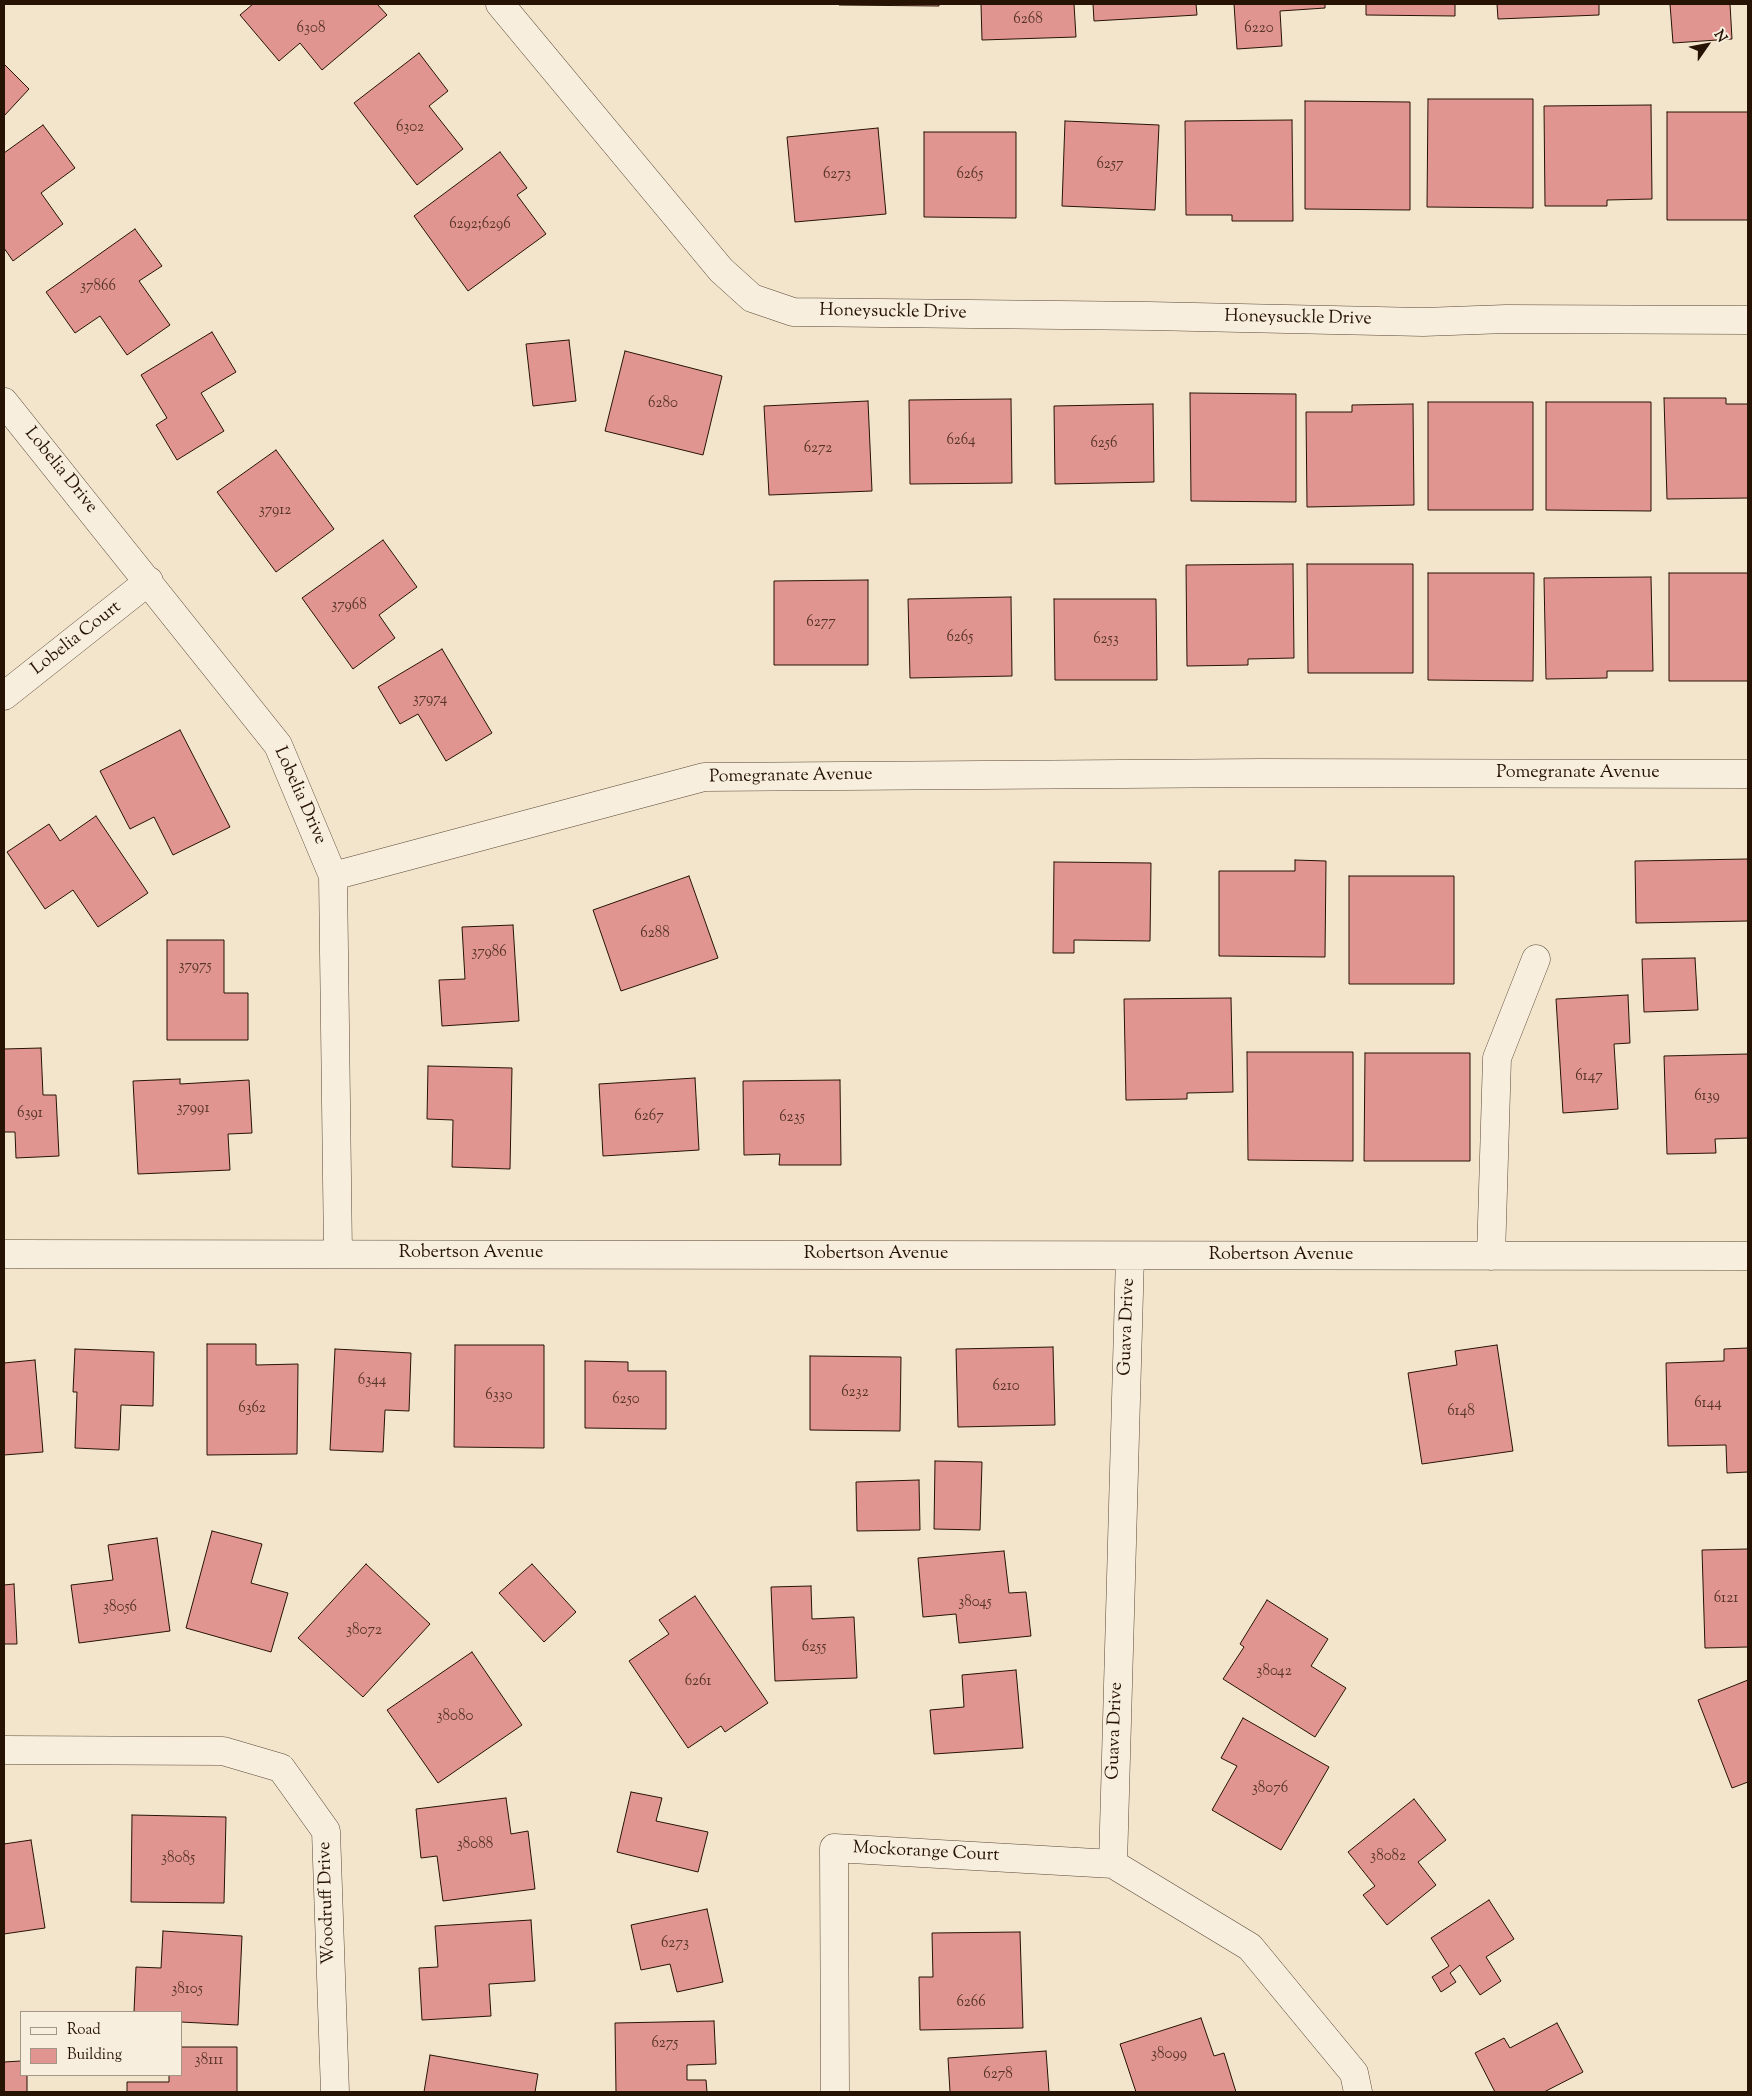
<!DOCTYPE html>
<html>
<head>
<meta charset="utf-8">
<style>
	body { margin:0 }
	#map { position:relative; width:1752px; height:2096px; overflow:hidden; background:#f3e5cc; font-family:"Sorts Mill Goudy",serif }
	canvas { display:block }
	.frame { position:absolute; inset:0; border:5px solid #271304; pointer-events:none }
	.legend { position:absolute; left:20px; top:2011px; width:162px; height:65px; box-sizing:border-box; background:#f7eede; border:1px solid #a49687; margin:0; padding:6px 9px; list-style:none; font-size:15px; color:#271304 }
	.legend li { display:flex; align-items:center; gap:10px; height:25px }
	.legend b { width:25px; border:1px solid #a49687 }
	.north { position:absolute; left:1682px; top:20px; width:50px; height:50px; -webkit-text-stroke:4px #f7eede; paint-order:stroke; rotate:57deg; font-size:14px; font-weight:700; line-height:20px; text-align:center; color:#271304 }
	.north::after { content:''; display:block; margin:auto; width:18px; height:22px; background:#271304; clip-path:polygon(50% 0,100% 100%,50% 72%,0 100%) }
</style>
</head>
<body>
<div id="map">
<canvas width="1752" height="2096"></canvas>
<div class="frame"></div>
<ul class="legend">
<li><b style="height:6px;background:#f7eede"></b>Road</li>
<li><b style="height:14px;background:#e19590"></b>Building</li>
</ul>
<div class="north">N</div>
</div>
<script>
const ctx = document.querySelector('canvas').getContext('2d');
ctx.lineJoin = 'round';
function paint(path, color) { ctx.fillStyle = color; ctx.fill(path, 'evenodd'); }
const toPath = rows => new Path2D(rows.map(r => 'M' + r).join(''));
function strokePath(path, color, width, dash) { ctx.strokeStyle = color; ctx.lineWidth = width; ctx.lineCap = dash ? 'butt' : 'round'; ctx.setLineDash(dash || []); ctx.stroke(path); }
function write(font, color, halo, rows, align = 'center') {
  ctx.font = font + ' "Sorts Mill Goudy",serif'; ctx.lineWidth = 4; ctx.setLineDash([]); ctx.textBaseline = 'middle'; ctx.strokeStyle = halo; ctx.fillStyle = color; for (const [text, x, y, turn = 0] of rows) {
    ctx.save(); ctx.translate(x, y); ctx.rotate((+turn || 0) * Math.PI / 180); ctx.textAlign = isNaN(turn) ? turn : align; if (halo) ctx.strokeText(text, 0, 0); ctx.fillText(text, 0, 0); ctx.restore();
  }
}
const building = toPath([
	[253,4,377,4,387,15,322,70,300,43,279,61,240,15,253,4],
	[839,4,939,4,939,6,839,5,839,4],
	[981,4,1074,4,1076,37,982,40,981,4],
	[1093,4,1196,4,1197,15,1094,21,1093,4],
	[1234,4,1325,4,1325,8,1280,11,1282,46,1237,49,1234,4],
	[1366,4,1455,4,1455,16,1366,15,1366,4],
	[1497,4,1599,4,1599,15,1498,19,1497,4],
	[1670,4,1730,4,1732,39,1673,43,1670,4],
	[419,53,448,91,429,106,463,149,417,185,354,103,419,53],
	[4,64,29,89,4,116,4,64],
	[1428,99,1533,99,1533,208,1427,207,1428,99],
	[1305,101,1410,102,1410,210,1305,209,1305,101],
	[1651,105,1652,199,1607,200,1607,206,1545,206,1544,106,1651,105],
	[1667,112,1748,112,1748,220,1667,220,1667,112],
	[1292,120,1293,221,1232,221,1232,215,1186,215,1185,121,1292,120],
	[1065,121,1159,125,1155,210,1062,206,1065,121],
	[43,125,75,168,41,193,63,224,13,261,4,248,4,153,43,125],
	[878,128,886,214,795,222,787,137,878,128],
	[924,132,1016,132,1016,218,924,217,924,132],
	[500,152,527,188,517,195,546,234,468,291,414,216,500,152],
	[135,229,162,266,139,281,170,325,127,355,100,316,75,333,46,292,135,229],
	[212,332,236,372,201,393,224,431,177,460,156,425,167,418,141,375,212,332],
	[569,340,576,401,533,406,526,344,569,340],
	[625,351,722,376,703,455,605,431,625,351],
	[1190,393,1296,394,1296,502,1191,501,1190,393],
	[1664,398,1726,398,1726,404,1748,404,1748,498,1667,499,1664,398],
	[1011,399,1012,483,910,484,909,400,1011,399],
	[868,401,872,491,769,495,764,406,868,401],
	[1428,402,1533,402,1533,510,1428,510,1428,402],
	[1546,402,1651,402,1651,511,1546,510,1546,402],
	[1153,404,1154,482,1055,484,1054,406,1153,404],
	[1413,404,1414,505,1307,507,1306,412,1352,412,1352,405,1413,404],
	[276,450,334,529,276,572,217,492,276,450],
	[383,540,417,587,379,615,395,638,353,669,302,598,383,540],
	[1293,564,1294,658,1248,659,1248,665,1187,666,1186,565,1293,564],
	[1307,564,1413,564,1413,673,1308,673,1307,564],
	[1428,573,1534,573,1533,681,1428,680,1428,573],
	[1669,573,1748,573,1748,681,1669,681,1669,573],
	[1651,577,1653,671,1607,671,1607,678,1546,679,1544,578,1651,577],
	[868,580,868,665,774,665,774,581,868,580],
	[1011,597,1012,676,910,678,908,599,1011,597],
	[1054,599,1156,599,1157,680,1055,680,1054,599],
	[442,649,492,733,446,761,418,714,400,724,378,687,442,649],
	[180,730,230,827,173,855,154,817,130,829,100,771,180,730],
	[96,816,148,893,98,927,73,890,45,909,7,852,49,824,60,841,96,816],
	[1748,859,1748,921,1636,923,1635,861,1748,859],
	[1295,860,1326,861,1325,957,1219,956,1219,871,1295,871,1295,860],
	[1054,862,1151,863,1150,941,1074,940,1074,953,1053,953,1054,862],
	[689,876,718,958,621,991,593,910,689,876],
	[1349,876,1454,876,1454,984,1349,984,1349,876],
	[513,925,519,1021,442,1026,439,980,465,979,462,927,513,925],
	[167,940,224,940,224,993,248,993,248,1040,167,1040,167,940],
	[1695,958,1698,1010,1644,1012,1642,959,1695,958],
	[1628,995,1630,1043,1614,1044,1618,1109,1563,1113,1556,999,1628,995],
	[1231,998,1233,1092,1187,1093,1187,1099,1126,1100,1124,999,1231,998],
	[41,1048,43,1095,56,1095,59,1156,16,1158,15,1132,4,1132,4,1049,41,1048],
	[1247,1052,1353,1052,1353,1161,1248,1160,1247,1052],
	[1365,1053,1470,1053,1470,1161,1364,1161,1365,1053],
	[1748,1054,1748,1138,1715,1139,1716,1153,1667,1154,1664,1056,1748,1054],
	[428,1066,512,1068,510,1169,452,1167,453,1120,427,1119,428,1066],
	[695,1078,699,1150,603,1156,599,1084,695,1078],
	[180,1079,180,1084,249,1080,252,1133,228,1134,230,1170,138,1174,133,1081,180,1079],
	[840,1080,841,1165,779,1165,780,1154,744,1155,743,1081,840,1080],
	[207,1344,256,1344,256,1365,298,1364,297,1454,207,1455,207,1344],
	[455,1345,544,1345,544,1448,454,1447,455,1345],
	[1497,1345,1513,1451,1422,1464,1408,1373,1457,1365,1455,1351,1497,1345],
	[1053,1347,1055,1425,958,1427,956,1349,1053,1347],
	[1748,1348,1748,1472,1727,1473,1726,1445,1668,1446,1666,1363,1724,1361,1724,1349,1748,1348],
	[75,1349,154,1352,153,1406,121,1405,119,1450,75,1448,77,1392,73,1392,75,1349],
	[335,1349,411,1353,409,1411,385,1410,383,1452,330,1450,335,1349],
	[810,1356,901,1357,900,1431,810,1430,810,1356],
	[35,1360,43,1452,4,1455,4,1363,35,1360],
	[585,1361,628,1362,628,1371,666,1371,666,1429,585,1428,585,1361],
	[935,1461,982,1462,980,1530,934,1529,935,1461],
	[919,1480,920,1530,857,1531,856,1482,919,1480],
	[212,1531,262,1544,251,1583,288,1593,271,1652,186,1628,212,1531],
	[157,1538,170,1631,79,1643,71,1585,113,1580,108,1545,157,1538],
	[1748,1549,1748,1647,1705,1648,1702,1550,1748,1549],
	[1004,1551,1009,1593,1026,1592,1031,1636,959,1643,956,1614,923,1617,918,1558,1004,1551],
	[366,1564,430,1624,363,1697,298,1638,366,1564],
	[532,1564,576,1612,544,1642,499,1593,532,1564],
	[14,1584,17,1644,4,1644,4,1585,14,1584],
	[811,1586,812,1619,854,1617,857,1678,775,1681,771,1587,811,1586],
	[695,1596,768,1703,725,1732,721,1726,688,1748,629,1661,669,1634,659,1620,695,1596],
	[1267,1600,1328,1639,1311,1666,1346,1688,1315,1737,1223,1679,1244,1647,1240,1644,1267,1600],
	[472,1652,522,1725,438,1783,387,1710,472,1652],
	[1016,1670,1023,1748,934,1754,930,1710,964,1707,962,1675,1016,1670],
	[1748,1680,1748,1782,1732,1788,1698,1700,1748,1680],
	[1243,1718,1329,1767,1281,1850,1212,1810,1237,1766,1221,1758,1243,1718],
	[631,1792,662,1798,656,1821,708,1832,698,1872,617,1852,631,1792],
	[506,1798,511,1834,528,1831,535,1889,443,1901,437,1856,421,1858,416,1809,506,1798],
	[1414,1799,1446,1840,1418,1862,1436,1885,1387,1925,1363,1895,1375,1886,1348,1852,1414,1799],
	[132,1815,226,1817,224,1903,131,1902,132,1815],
	[31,1840,45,1928,4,1934,4,1844,31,1840],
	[1489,1900,1514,1939,1486,1957,1501,1981,1480,1995,1460,1965,1450,1973,1456,1982,1441,1992,1432,1977,1449,1966,1431,1938,1489,1900],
	[707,1909,723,1982,677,1992,670,1964,641,1970,631,1925,707,1909],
	[531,1920,535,1981,489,1984,491,2016,422,2020,419,1968,438,1967,435,1926,531,1920],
	[163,1931,242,1936,238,2025,181,2022,181,2012,134,2012,136,1967,161,1968,163,1931],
	[1020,1932,1023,2028,920,2030,919,1977,933,1977,932,1933,1020,1932],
	[1201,2018,1214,2056,1224,2053,1236,2092,1136,2092,1120,2044,1201,2018],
	[714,2021,716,2064,687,2065,687,2080,706,2080,707,2092,616,2092,615,2023,714,2021],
	[1557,2023,1583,2072,1544,2092,1495,2092,1475,2053,1504,2038,1510,2048,1557,2023],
	[181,2047,237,2047,237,2092,127,2092,127,2082,169,2082,169,2075,181,2075,181,2047],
	[1046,2051,1049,2092,950,2092,948,2058,1046,2051],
	[430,2055,538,2074,535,2092,424,2092,430,2055],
	[21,2061,21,2075,27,2075,27,2092,4,2092,4,2062,21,2061]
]);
paint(building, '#e19590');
strokePath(building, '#271304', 1);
const minor = toPath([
	[500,4,721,270,752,298,793,312,1149,316,1423,322,1506,319,1748,320],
	[4,402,278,745,333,876,338,1253],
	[4,696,149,581],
	[333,876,704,777,1261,773,1748,774],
	[4,1254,1748,1256],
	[1130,1256,1113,1864,1250,1947,1354,2073,1358,2092],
	[1491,1256,1497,1058,1536,959],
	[4,1750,223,1751,281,1768,326,1831,335,2092],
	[835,2092,834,1848,1113,1864]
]);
strokePath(minor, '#5a4836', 29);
strokePath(minor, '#f7eede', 28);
write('15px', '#563427', null, [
	["6268",1028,20],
	["6308",311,29],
	["6220",1259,29],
	["6302",410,128],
	["6257",1110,165],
	["6273",837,175],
	["6265",970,175],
	["6292;6296",480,225],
	["37866",98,287],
	["6280",663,404],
	["6264",961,441],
	["6256",1104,444],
	["6272",818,449],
	["37912",275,511],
	["37968",349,606],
	["6277",821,623],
	["6265",960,638],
	["6253",1106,640],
	["37974",430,700],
	["6288",655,934],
	["37986",489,953],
	["37975",195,967],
	["6147",1589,1077],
	["6139",1707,1097],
	["37991",193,1109],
	["6391",30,1114],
	["6267",649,1117],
	["6235",792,1118],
	["6344",372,1381],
	["6210",1006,1387],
	["6232",855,1393],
	["6330",499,1396],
	["6250",626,1400],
	["6144",1708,1404],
	["6362",252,1409],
	["6148",1461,1412],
	["6121",1726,1599],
	["38045",975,1603],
	["38056",120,1608],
	["38072",364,1631],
	["6255",814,1648],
	["38042",1274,1672],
	["6261",698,1682],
	["38080",455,1717],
	["38076",1270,1789],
	["38088",475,1845],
	["38082",1388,1857],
	["38085",178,1859],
	["6273",675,1944],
	["38105",187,1990],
	["6266",971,2003],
	["6275",665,2044],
	["38099",1169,2055],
	["38111",209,2061],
	["6278",998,2075]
]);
write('18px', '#271304', '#f7eede', [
	["Honeysuckle Drive",893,313,1],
	["Honeysuckle Drive",1298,319,1],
	["Lobelia Drive",60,471,51],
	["Lobelia Court",77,639,-38],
	["Pomegranate Avenue",1578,774],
	["Pomegranate Avenue",791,777,-1],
	["Lobelia Drive",299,796,66],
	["Robertson Avenue",471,1254],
	["Robertson Avenue",876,1255],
	["Robertson Avenue",1281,1256],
	["Guava Drive",1128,1327,-88],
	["Guava Drive",1116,1731,-88],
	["Mockorange Court",926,1853,3],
	["Woodruff Drive",328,1903,-92]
]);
</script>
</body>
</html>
